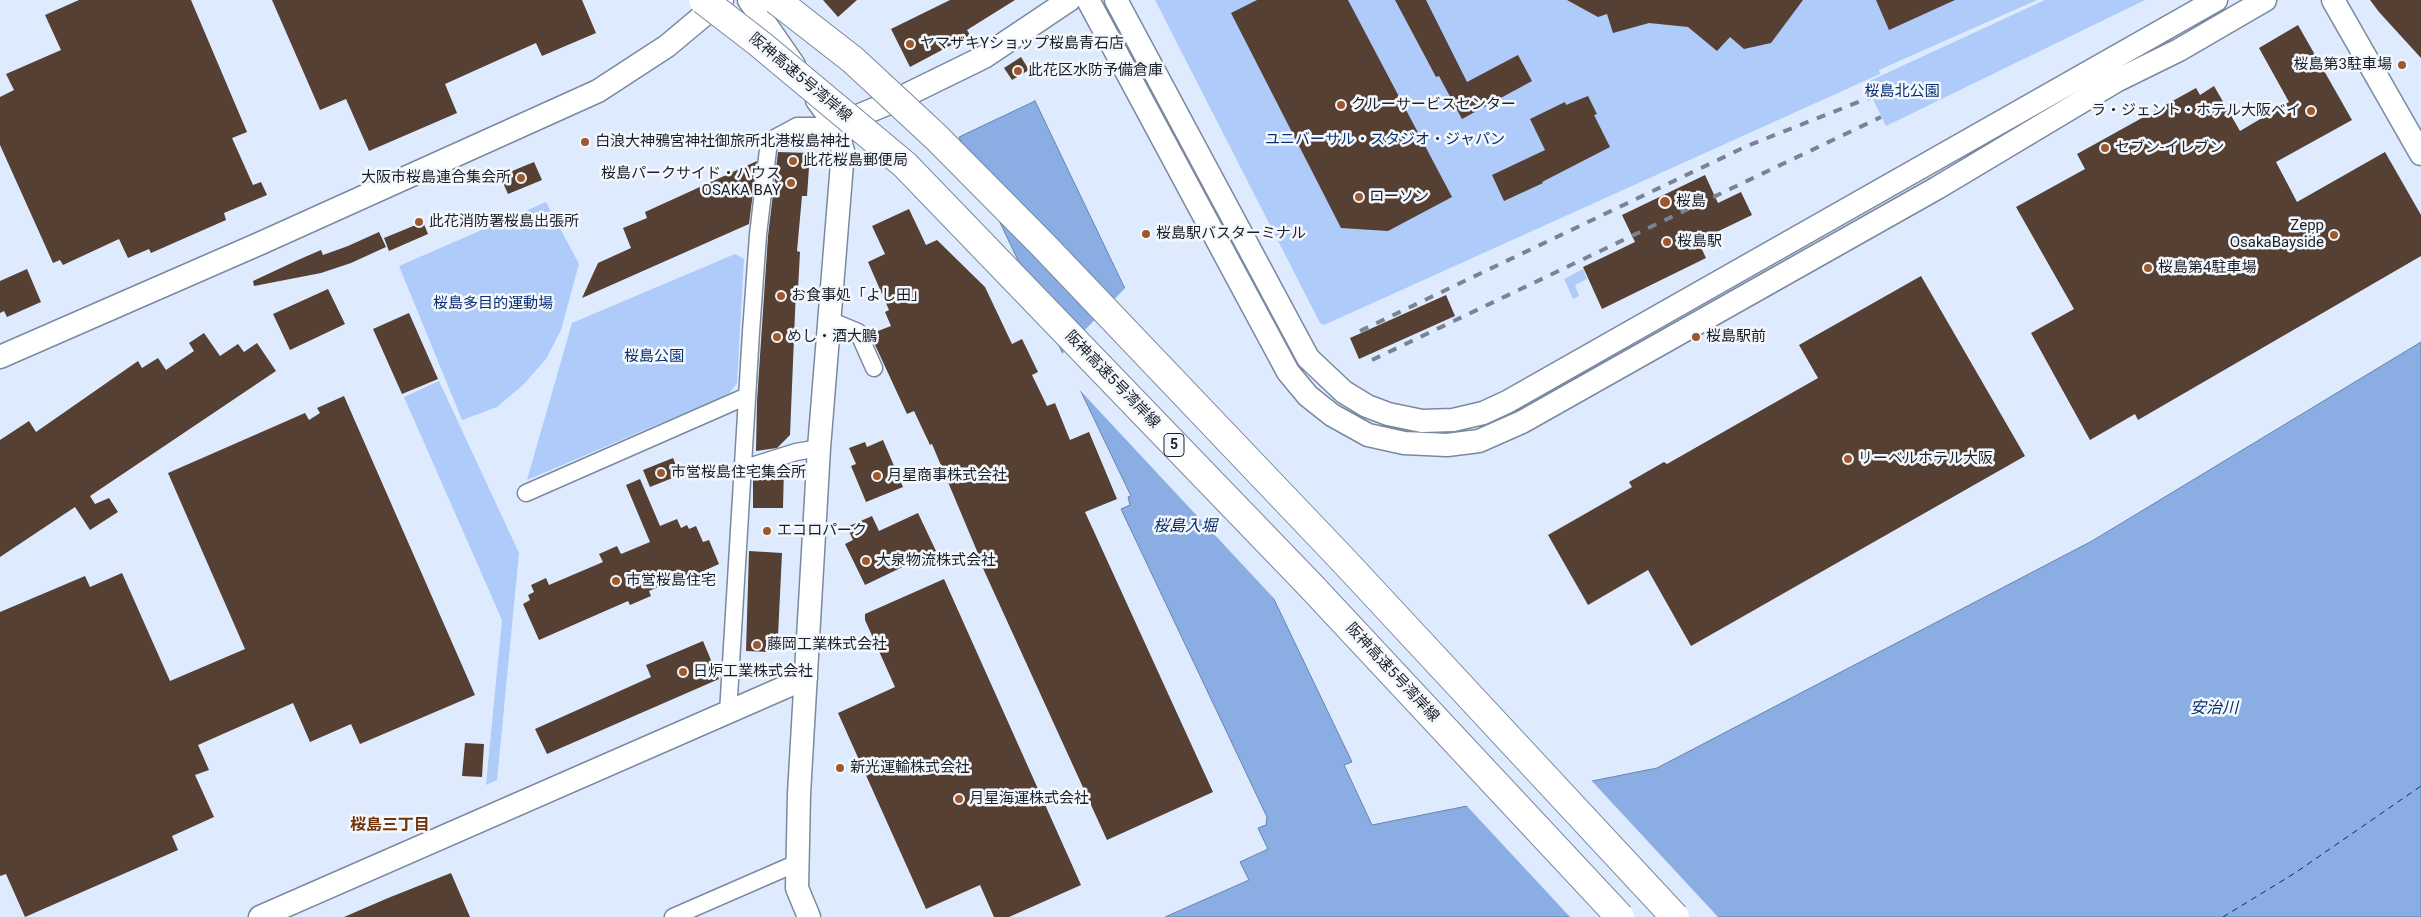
<!DOCTYPE html>
<html>
<head>
<meta charset="utf-8">
<style>
	body { margin:0 }
	canvas { display:block; background:#deebff }
</style>
</head>
<body>
<canvas width="2421" height="917"></canvas>
<script>
const ctx = document.querySelector('canvas').getContext('2d');
ctx.lineJoin = 'round';
function paint(path, color) { ctx.fillStyle = color; ctx.fill(path, 'evenodd'); }
const toPath = rows => new Path2D(rows.map(r => 'M' + r).join(''));
function strokePath(path, color, width, dash) { ctx.strokeStyle = color; ctx.lineWidth = width; ctx.lineCap = dash ? 'butt' : 'round'; ctx.setLineDash(dash || []); ctx.stroke(path); }
function write(font, color, halo, rows, align = 'center') {
  ctx.font = font + ' Roboto,"Noto Sans JP",sans-serif'; ctx.lineWidth = 5; ctx.setLineDash([]); ctx.textBaseline = 'middle'; ctx.strokeStyle = halo; ctx.fillStyle = color; for (const [text, x, y, turn = 0] of rows) {
    ctx.save(); ctx.translate(x, y); ctx.rotate((+turn || 0) * Math.PI / 180); ctx.textAlign = isNaN(turn) ? turn : align; if (halo) ctx.strokeText(text, 0, 0); ctx.fillText(text, 0, 0); ctx.restore();
  }
}
paint(toPath([
	[1155,0,2037,0,1879,70,1880,74,1324,325,1320,323],
	[2045,0,2145,0,1886,126,1865,83],
	[546,202,579,264,561,330,546,359,523,385,497,407,462,420,399,266],
	[735,254,744,259,737,383,729,394,527,480,572,323],
	[1583,269,1587,279,1575,285,1579,296,1573,299,1564,279],
	[439,381,519,553,497,780,486,785,502,620,404,397]
]), '#aecbf9');
const water = toPath([
	[1035,101,1352,762,1344,765,1372,825,1657,768,2092,541,2421,342,2421,917,1165,917,1249,880,1240,862,1268,849,1258,828,1266,825,1267,817,1121,509,1130,505,1128,497,1131,496,959,137,1035,101]
]);
paint(water, '#8aade4');
strokePath(water, '#6883ac', 1);
paint(toPath([
	[1127,286,1209,455,1281,606,1076,386,1061,355],
	[1590,779,1718,917,1570,917,1465,804]
]), '#deebff');
strokePath(toPath([
	[2223,917,2295,873,2421,786]
]), '#032d6c', 1, [6, 5]);
paint(toPath([
	[79,0,191,0,247,132,232,138,253,185,261,182,267,195,224,213,226,220,151,253,149,249,128,258,119,239,63,265,60,260,53,263,0,145,0,97,14,90,6,74,61,50,45,15],
	[272,0,582,0,596,33,542,56,536,43,445,84,457,113,369,151,346,99,320,110],
	[823,0,857,0,838,17],
	[950,0,1015,0,967,30,970,35,910,67,891,29],
	[1257,0,1348,0,1452,197,1388,231,1341,228,1231,13],
	[1395,0,1426,0,1467,82,1518,55,1532,81,1462,119,1439,76,1436,77],
	[1567,0,1803,0,1771,43,1744,49,1730,37,1717,51,1688,27,1649,23,1613,33,1607,14,1598,17],
	[1876,0,1955,0,1889,30],
	[2370,0,2421,0,2421,58,2379,12],
	[2298,25,2352,120,2276,162,2297,202,2385,152,2421,215,2421,256,2138,420,2135,414,2090,440,2031,333,2074,309,2016,207,2085,169,2077,154,2196,88,2200,95,2214,86,2240,131,2289,102,2259,48],
	[1021,57,1029,70,1012,80,1004,68],
	[1588,96,1597,114,1594,115,1610,147,1542,182,1543,183,1504,201,1492,175,1545,150,1530,119,1565,102,1566,105],
	[778,152,810,153,807,196,802,196,797,251,800,252,798,289,796,289,790,435,777,448,756,451,757,401,768,236],
	[757,161,749,224,582,298,598,263,631,248,623,228,647,218,645,212],
	[534,162,542,180,508,194,500,176],
	[1705,175,1718,203,1741,192,1752,215,1698,241,1706,258,1602,309,1583,267,1635,242,1622,215],
	[909,209,926,245,937,240,985,287,1012,344,1022,339,1038,372,1032,375,1047,406,1055,403,1070,440,1089,432,1117,499,1085,512,1213,792,1107,840,981,564,982,563,932,444,930,445,914,411,907,414,870,334,891,326,885,312,889,310,868,262,885,254,872,226],
	[423,222,428,234,389,251,384,238],
	[379,232,386,247,351,263,321,273,254,286,253,281,298,260,321,250,323,255,348,246],
	[27,269,41,302,7,317,4,311,0,313,0,281],
	[1921,276,2025,456,1691,646,1648,570,1588,605,1548,535,1632,487,1629,482,1664,462,1667,464,1818,378,1799,345],
	[328,289,345,324,290,350,273,314],
	[1446,295,1455,316,1359,359,1350,338],
	[409,313,438,379,402,394,373,329],
	[204,333,220,356,238,344,244,352,257,343,276,371,90,496,95,504,109,498,118,512,90,530,75,507,0,557,0,440,29,421,36,432,138,361,142,368,158,358,166,370,194,351,189,343],
	[344,396,475,695,360,744,351,724,310,742,293,703,198,745,209,770,195,775,214,817,172,836,178,850,25,917,6,874,0,876,0,612,85,576,90,587,122,573,170,681,245,649,168,473,305,413,309,420,320,413,317,408],
	[883,440,903,487,866,502,851,466,856,464,849,448,865,442,867,447],
	[673,458,680,475,650,487,643,470],
	[784,466,783,508,753,508,753,479],
	[640,479,660,526,677,519,681,528,687,525,689,529,696,526,703,542,709,540,719,564,697,574,696,571,649,591,651,596,630,605,628,601,539,640,523,604,530,600,528,595,534,592,531,585,546,578,549,585,603,562,599,554,617,546,621,554,650,542,626,485],
	[918,513,936,551,865,585,845,544,853,540,847,527,872,516,879,531],
	[749,551,782,553,778,636,769,636,769,652,746,651],
	[944,579,1081,885,1009,917,994,917,980,885,926,909,838,713,895,687,865,620,865,614],
	[703,641,719,679,547,754,535,729,651,677,646,665],
	[465,743,484,744,482,777,462,776],
	[451,873,470,917,344,917,388,898]
]), '#563f33');
const street = toPath([
	[829,320,858,332,874,368],
	[742,469,796,452,819,448],
	[526,493,747,396],
	[728,713,751,332,758,235,769,141,797,126,836,126],
	[673,917,797,863]
]);
const secondary = toPath([
	[749,0,794,65],
	[1088,0,1288,372,1308,396,1332,415,1368,435,1404,443,1447,445,1479,441,1522,422,1937,188,2116,81,2179,50,2265,0],
	[1116,0,1308,358,1344,392,1367,406,1388,414,1422,421,1453,420,1483,413,1507,402,2216,0],
	[2333,0,2421,154],
	[836,125,894,101,984,57,1069,0],
	[0,357,261,243,598,91,667,46,722,0],
	[260,917,806,678],
	[809,917,797,888,799,794,819,448,843,151,836,126,817,100]
]);
strokePath(street, '#7a899f', 19);
strokePath(secondary, '#7a899f', 25);
strokePath(street, '#fff', 16);
strokePath(secondary, '#fff', 22);
strokePath(toPath([
	[1360,331,1747,146,1871,97],
	[1372,360,1881,117]
]), '#798391', 4, [9, 9]);
const highwayBridge = toPath([
	[703,0,760,44,905,165,1310,585,1620,917],
	[776,0,853,60,936,137,1044,246,1345,562,1675,917]
]);
strokePath(highwayBridge, '#7a899f', 30, []);
strokePath(highwayBridge, '#fff', 28);
for (const [x, y, r, color] of [
	[910,44,5,"#9e582e"],
	[2402,65,5,"#9e582e"],
	[1018,71,5,"#9e582e"],
	[1341,105,5,"#9e582e"],
	[2311,111,5,"#9e582e"],
	[585,142,5,"#9e582e"],
	[2105,148,5,"#9e582e"],
	[793,161,5,"#9e582e"],
	[521,178,5,"#9e582e"],
	[791,183,5,"#9e582e"],
	[1359,197,5,"#9e582e"],
	[1665,202,6,"#9e582e"],
	[419,222,5,"#9e582e"],
	[1146,234,5,"#9e582e"],
	[2334,235,5,"#9e582e"],
	[1667,242,5,"#9e582e"],
	[2148,268,5,"#9e582e"],
	[781,296,5,"#9e582e"],
	[777,337,5,"#9e582e"],
	[1696,337,5,"#9e582e"],
	[1848,459,5,"#9e582e"],
	[661,473,5,"#9e582e"],
	[877,476,5,"#9e582e"],
	[767,531,5,"#9e582e"],
	[866,561,5,"#9e582e"],
	[616,581,5,"#9e582e"],
	[757,645,5,"#9e582e"],
	[683,672,5,"#9e582e"],
	[840,768,5,"#9e582e"],
	[959,799,5,"#9e582e"]
]) { const dot = new Path2D(); dot.arc(x, y, r, 0, 2 * Math.PI); ctx.fillStyle = color; ctx.fill(dot); strokePath(dot, '#f4f7fc', 2); }
for (const [x, y, w] of [
	[1174,445,20]
]) { const box = new Path2D(); box.roundRect(x - w / 2, y - 11.5, w, 23, 4); ctx.fillStyle = '#f4f7fc'; ctx.fill(box); strokePath(box, '#1a2029', 1); }
write('bold 14px', '#1a2029', null, [
	["5",1174,445]
]);
write('15px', '#1a2029', '#f4f7fc', [
	["ヤマザキYショップ桜島青石店",920,44],
	["桜島第3駐車場",2392,65,"right"],
	["此花区水防予備倉庫",1028,71],
	["クルーサービスセンター",1351,105],
	["ラ・ジェント・ホテル大阪ベイ",2301,111,"right"],
	["白浪大神鴉宮神社御旅所北港桜島神社",595,142],
	["セブン-イレブン",2115,148],
	["此花桜島郵便局",803,161],
	["桜島パークサイド・ハウス",781,174,"right"],
	["OSAKA BAY",781,191,"right"],
	["大阪市桜島連合集会所",511,178,"right"],
	["ローソン",1369,197],
	["桜島",1676,202],
	["此花消防署桜島出張所",429,222],
	["Zepp",2324,226,"right"],
	["OsakaBayside",2324,243,"right"],
	["桜島駅バスターミナル",1156,234],
	["桜島駅",1677,242],
	["桜島第4駐車場",2158,268],
	["お食事処「よし田」",791,296],
	["めし・酒大鵬",787,337],
	["桜島駅前",1706,337],
	["リーベルホテル大阪",1858,459],
	["市営桜島住宅集会所",671,473],
	["月星商事株式会社",887,476],
	["エコロパーク",777,531],
	["大泉物流株式会社",876,561],
	["市営桜島住宅",626,581],
	["藤岡工業株式会社",767,645],
	["日炉工業株式会社",693,672],
	["新光運輸株式会社",850,768],
	["月星海運株式会社",969,799]
], 'left');
write('15px', '#1a2029', '#f4f7fc', [
	["阪神高速5号湾岸線",800,78,40],
	["阪神高速5号湾岸線",1112,380,46],
	["阪神高速5号湾岸線",1392,673,47]
]);
write('15px', '#083171', '#f4f7fc', [
	["桜島北公園",1902,92],
	["ユニバーサル・スタジオ・ジャパン",1385,140],
	["桜島多目的運動場",493,304],
	["桜島公園",654,357]
]);
write('italic 16px', '#032d6c', '#f4f7fc', [
	["桜島入堀",1185,527],
	["安治川",2214,709]
]);
write('bold 16px', '#72350b', '#f4f7fc', [
	["桜島三丁目",390,826]
]);
</script>
</body>
</html>
